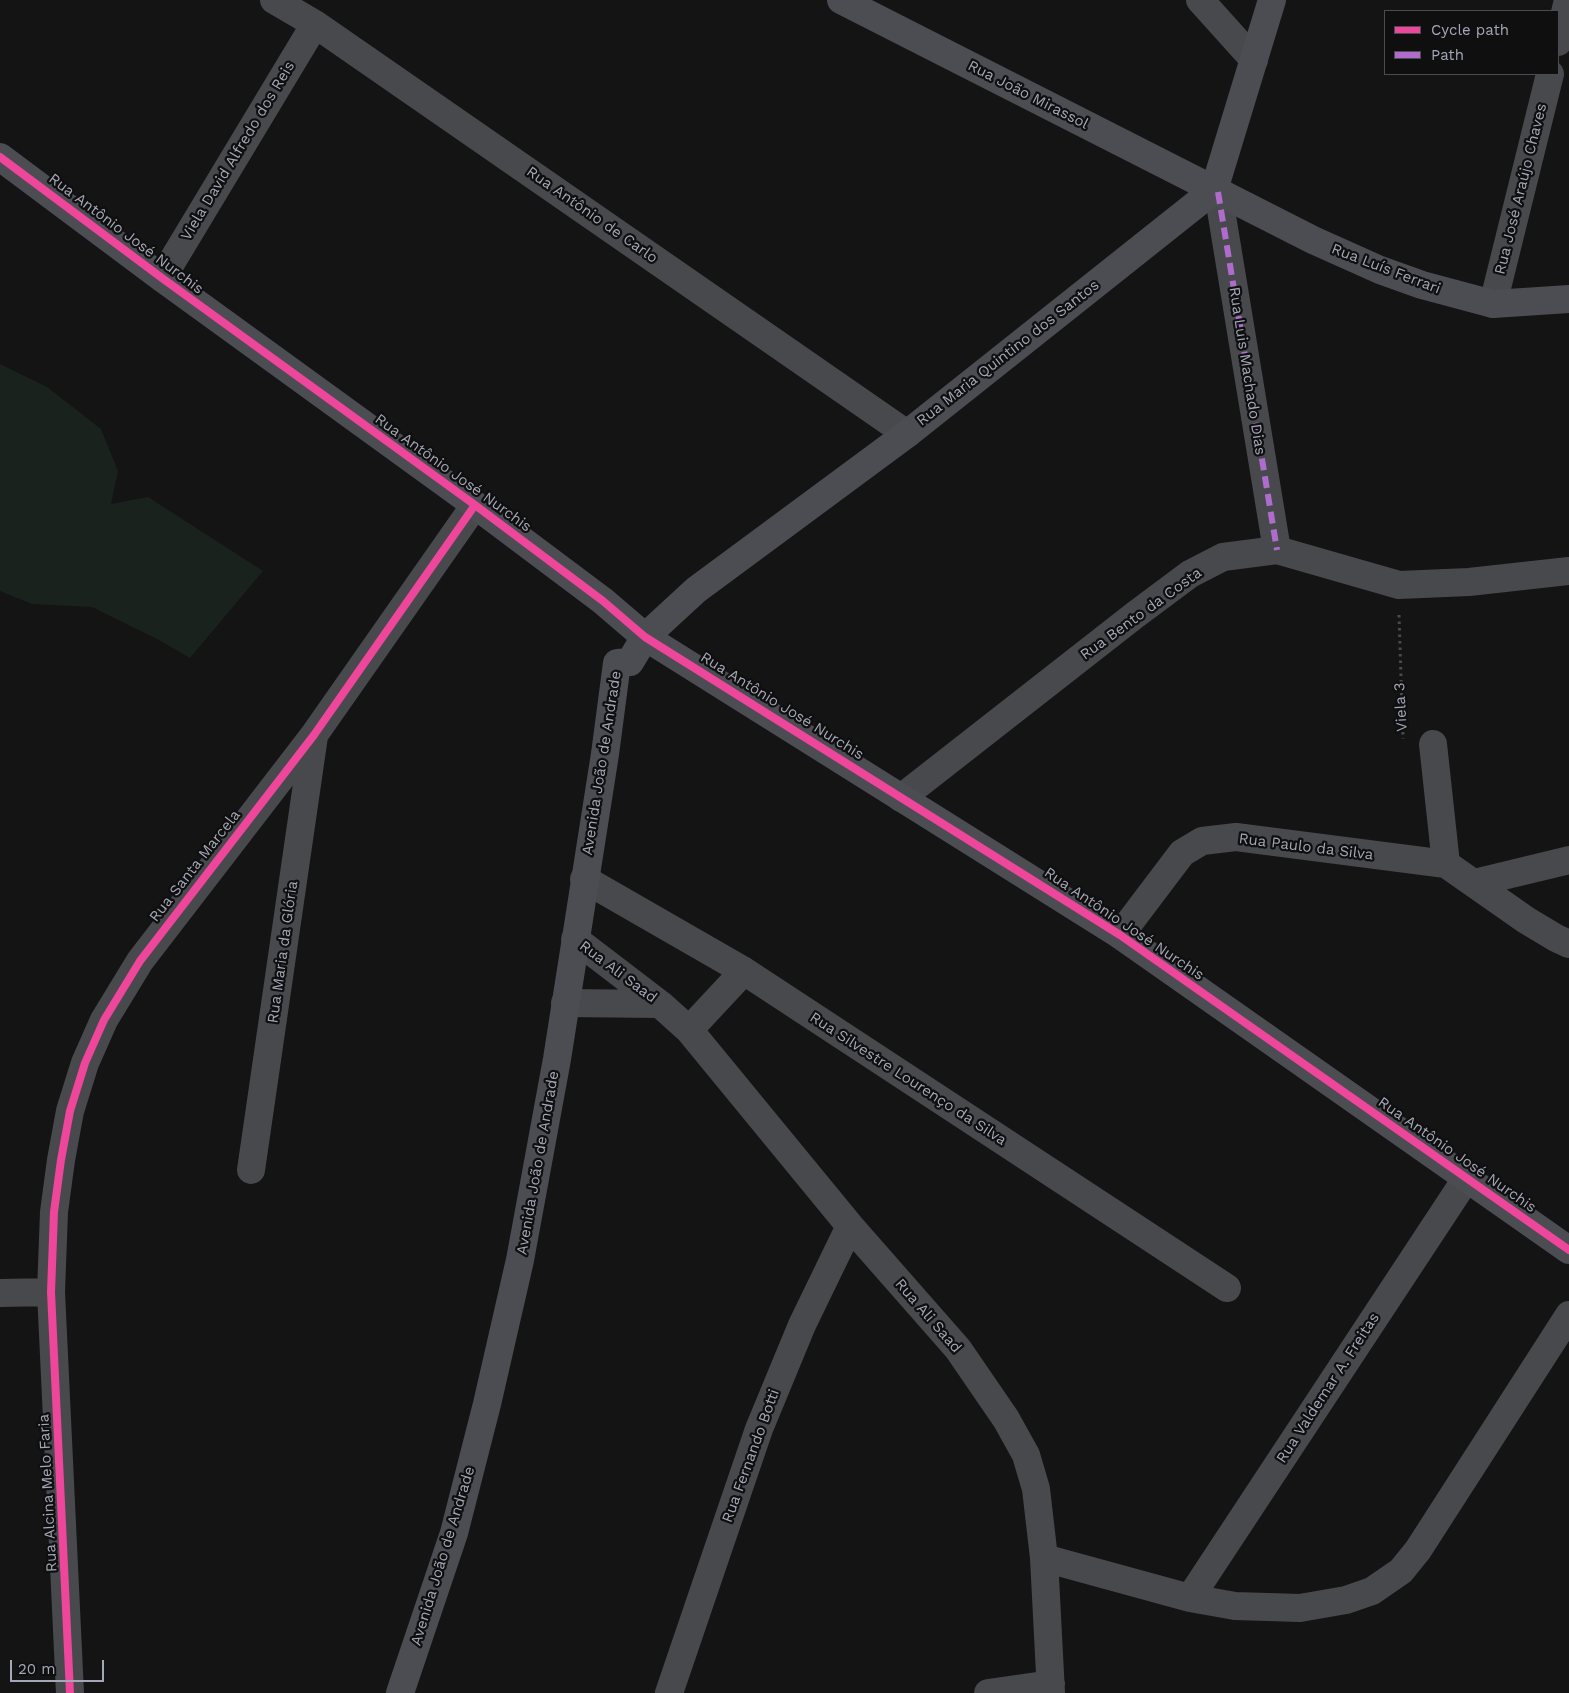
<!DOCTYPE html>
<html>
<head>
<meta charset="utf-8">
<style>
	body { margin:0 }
	#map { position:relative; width:1569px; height:1693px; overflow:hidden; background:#141414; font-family:"Work Sans",sans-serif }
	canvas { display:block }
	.legend { position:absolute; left:1384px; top:10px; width:175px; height:65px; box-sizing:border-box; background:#0f0f10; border:1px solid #4b4c53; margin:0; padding:6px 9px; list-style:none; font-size:15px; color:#a4a7b7 }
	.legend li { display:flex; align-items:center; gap:10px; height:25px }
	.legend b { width:25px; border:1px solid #4b4c53 }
	.scale { position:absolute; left:10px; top:1660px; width:94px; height:22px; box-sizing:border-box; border:2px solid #a4a7b7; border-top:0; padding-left:6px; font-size:15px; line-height:18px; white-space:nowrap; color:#a4a7b7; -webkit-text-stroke:4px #0f0f10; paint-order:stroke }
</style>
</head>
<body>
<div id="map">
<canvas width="1569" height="1693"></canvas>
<ul class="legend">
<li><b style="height:6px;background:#ed469a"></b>Cycle path</li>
<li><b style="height:6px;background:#b06ccc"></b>Path</li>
</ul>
<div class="scale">20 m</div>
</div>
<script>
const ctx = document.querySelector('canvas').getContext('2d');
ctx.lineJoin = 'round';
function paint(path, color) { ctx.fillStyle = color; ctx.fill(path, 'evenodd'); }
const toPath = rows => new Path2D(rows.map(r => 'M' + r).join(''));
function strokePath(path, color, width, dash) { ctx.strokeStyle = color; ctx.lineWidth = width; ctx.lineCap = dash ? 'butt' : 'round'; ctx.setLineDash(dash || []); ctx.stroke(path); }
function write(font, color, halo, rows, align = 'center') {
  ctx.font = font + ' "Work Sans",sans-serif'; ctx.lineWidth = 4.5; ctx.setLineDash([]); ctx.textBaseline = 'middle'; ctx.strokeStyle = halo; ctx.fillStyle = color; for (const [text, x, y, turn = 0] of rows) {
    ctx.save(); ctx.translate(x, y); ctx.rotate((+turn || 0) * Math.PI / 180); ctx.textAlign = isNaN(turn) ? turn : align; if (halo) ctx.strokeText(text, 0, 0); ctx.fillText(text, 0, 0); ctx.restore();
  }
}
paint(toPath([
	[0,364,47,387,101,429,118,471,111,504,148,497,263,571,190,658,159,640,92,607,32,604,0,591]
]), '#1a221d');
strokePath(toPath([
	[1399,615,1403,739]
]), '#4a4a4f', 3, [2.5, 4]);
strokePath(toPath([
	[274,0,315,24,907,434],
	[1200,0,1254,60],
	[1558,42,1568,0],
	[1218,192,1277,550],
	[162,278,315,24],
	[1493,304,1550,74],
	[1433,744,1446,864],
	[901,798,1135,615,1190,574,1223,557,1277,550,1399,585,1469,582,1569,571],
	[584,879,744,971,1227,1288],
	[1474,883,1569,860],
	[1120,935,1182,853,1202,841,1236,837,1446,864,1526,920,1556,938,1569,944],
	[575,939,660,1004,689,1030,850,1226,958,1349,1006,1419,1026,1455,1036,1489,1044,1558,1051,1693],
	[565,1003,660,1004],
	[689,1030,744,971],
	[251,1170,314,736],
	[0,1293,51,1292],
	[1044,1558,1190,1598,1235,1606,1300,1608,1346,1600,1372,1591,1401,1571,1418,1550,1569,1315],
	[1190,1598,1466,1179],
	[70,1693,51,1292,54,1212,61,1160,70,1111,85,1063,104,1020,140,961,314,735,475,505],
	[669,1693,759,1429,802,1325,850,1226],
	[988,1693,1051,1684]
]), '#48494d', 28);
strokePath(toPath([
	[841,0,1313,240,1380,270,1422,285,1493,304,1569,299],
	[0,157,162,278,475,505,603,601,645,637,1120,935,1569,1250],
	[400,1693,454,1533,487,1404,520,1260,557,1059,605,754,617,663,630,662,645,637,696,590,907,434,1214,190,1272,0]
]), '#4c4d52', 28);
strokePath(toPath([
	[1218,192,1277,550]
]), '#b06ccc', 6, [12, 6]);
strokePath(toPath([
	[0,157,162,278,475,505,603,601,645,637,1120,935,1569,1250],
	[70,1693,51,1292,54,1212,61,1160,70,1111,85,1063,104,1020,140,961,314,735,475,505]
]), '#ed469a', 8);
write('15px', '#a4a7b7', '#0f0f10', [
	["Rua João Mirassol",1028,95,27],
	["Viela David Alfredo dos Reis",238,151,-59],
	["Rua José Araújo Chaves",1521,189,-76],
	["Rua Antônio de Carlo",592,215,35],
	["Rua Antônio José Nurchis",126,234,37],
	["Rua Luís Ferrari",1386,269,21],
	["Rua Maria Quintino dos Santos",1008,353,-38],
	["Rua Luis Machado Dias",1247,371,81],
	["Rua Antônio José Nurchis",453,473,36],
	["Rua Bento da Costa",1141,614,-36],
	["Rua Antônio José Nurchis",782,706,32],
	["Viela 3",1401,707,-93],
	["Avenida João de Andrade",602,763,-81],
	["Rua Paulo da Silva",1306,847,7],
	["Rua Santa Marcela",195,866,-52],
	["Rua Antônio José Nurchis",1124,924,34],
	["Rua Maria da Glória",283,952,-82],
	["Rua Ali Saad",618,972,37],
	["Rua Silvestre Lourenço da Silva",908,1079,33],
	["Rua Antônio José Nurchis",1457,1155,35],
	["Avenida João de Andrade",538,1163,-80],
	["Rua Ali Saad",928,1316,49],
	["Rua Valdemar A. Freitas",1328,1388,-57],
	["Rua Fernando Botti",751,1456,-70],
	["Rua Alcina Melo Faria",48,1493,-93],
	["Avenida João de Andrade",443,1556,-73]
]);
</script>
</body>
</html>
